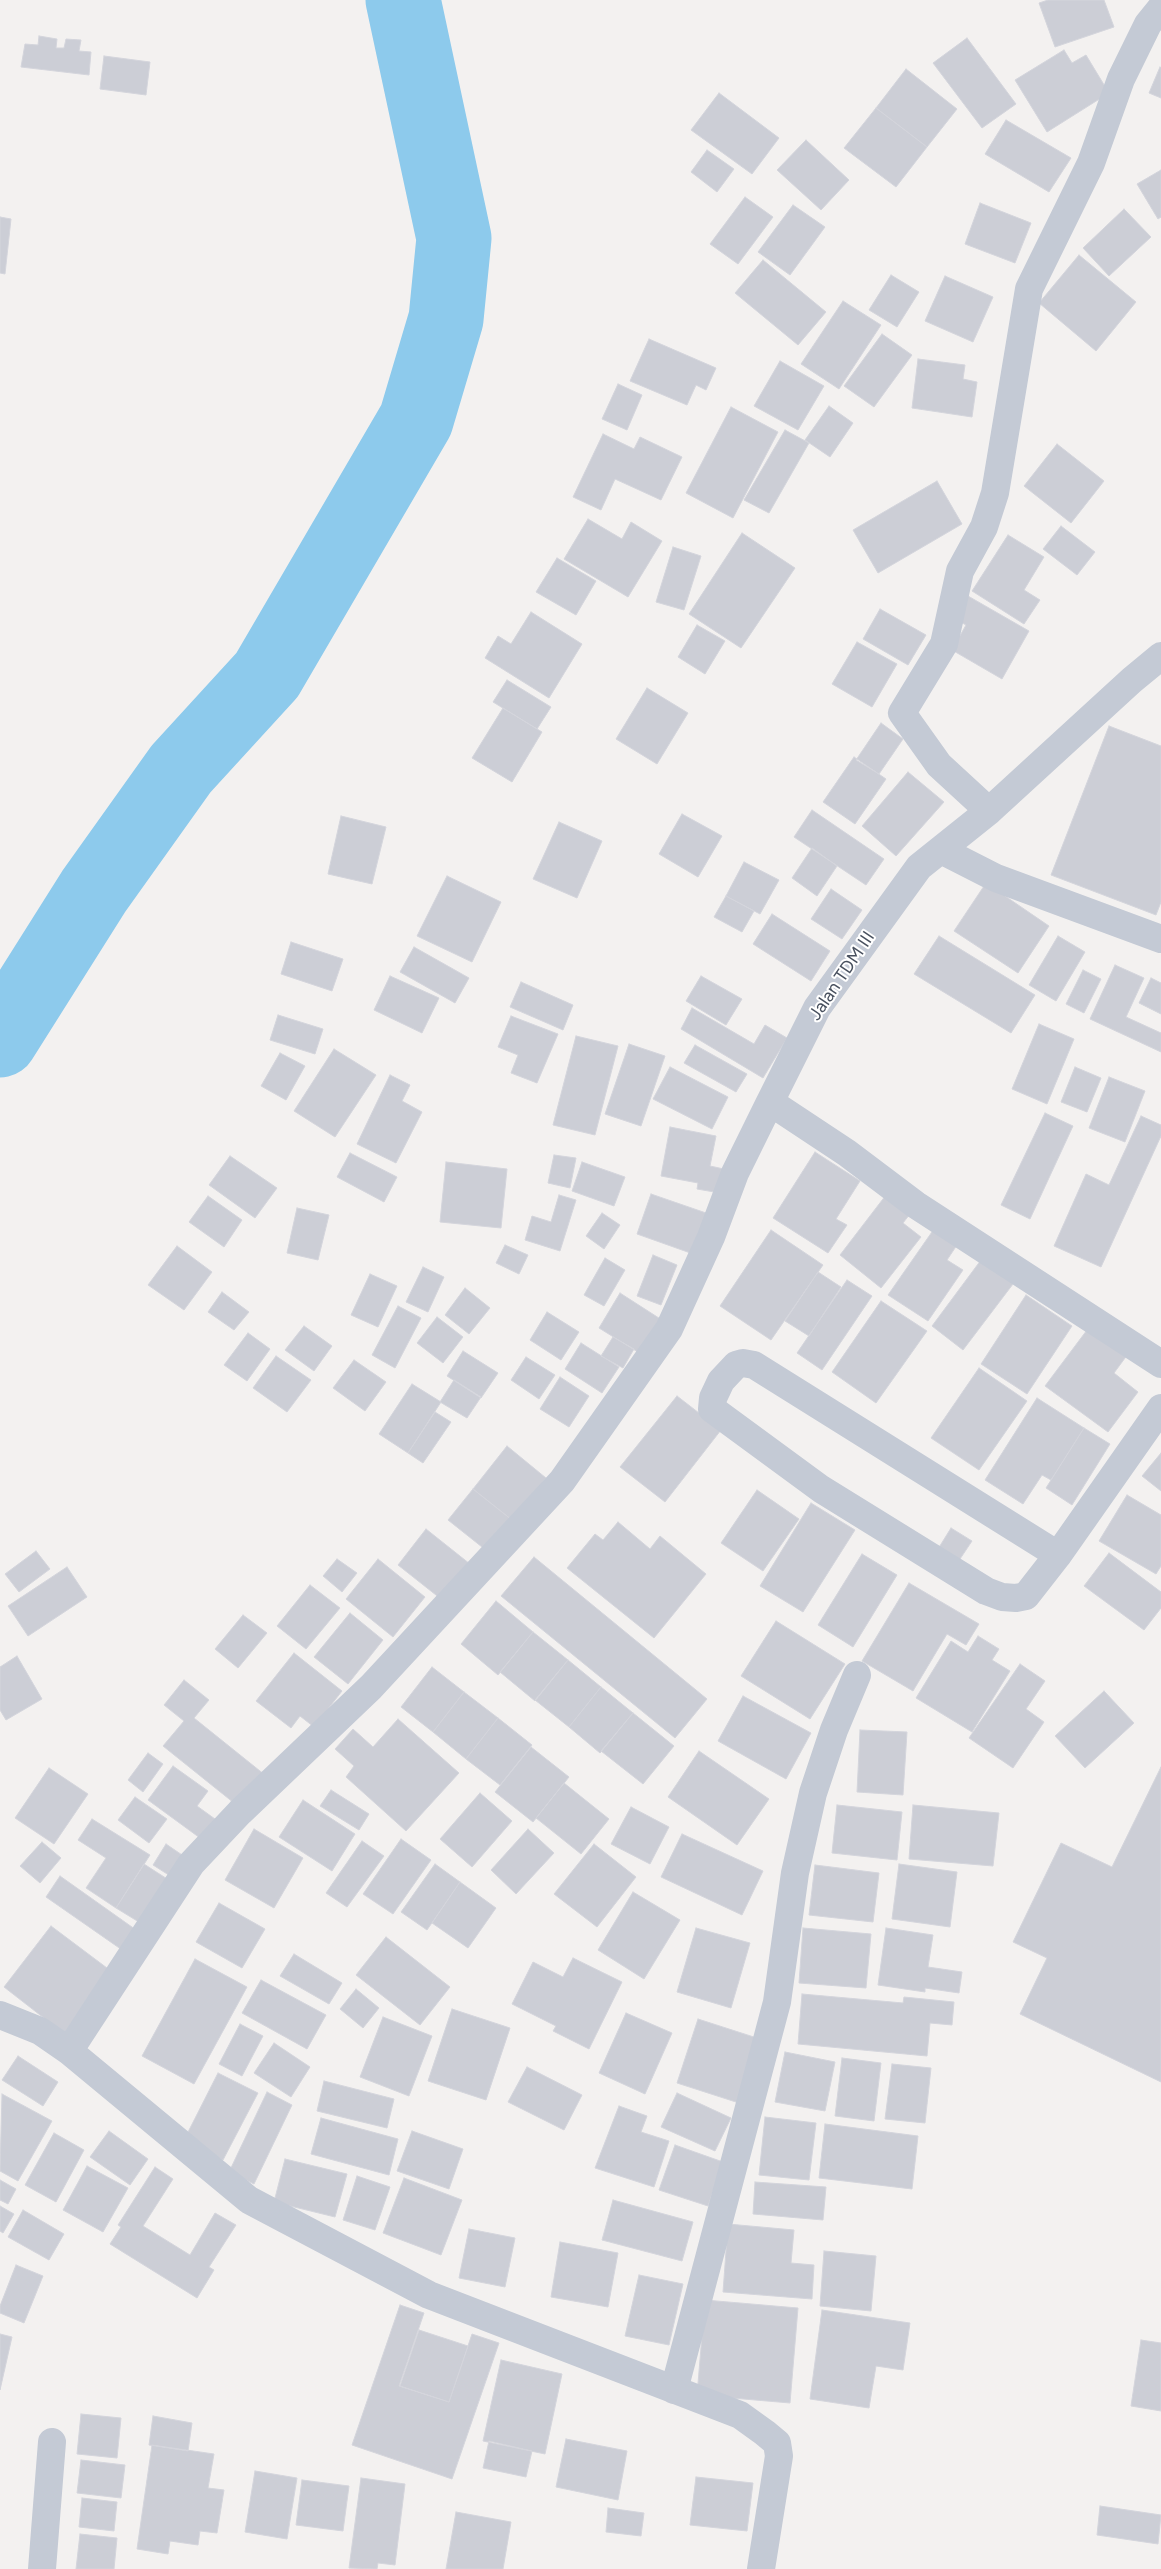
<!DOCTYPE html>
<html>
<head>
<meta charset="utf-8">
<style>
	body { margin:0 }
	canvas { display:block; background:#f3f1f0 }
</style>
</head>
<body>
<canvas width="1161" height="2569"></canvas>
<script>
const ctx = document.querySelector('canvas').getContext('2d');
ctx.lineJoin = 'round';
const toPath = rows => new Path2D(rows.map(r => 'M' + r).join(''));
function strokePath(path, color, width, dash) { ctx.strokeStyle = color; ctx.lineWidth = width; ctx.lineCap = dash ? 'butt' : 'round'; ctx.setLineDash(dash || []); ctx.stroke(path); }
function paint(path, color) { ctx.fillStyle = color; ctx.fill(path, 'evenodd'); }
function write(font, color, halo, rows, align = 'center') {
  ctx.font = font + ' Figtree,sans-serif'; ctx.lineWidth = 4; ctx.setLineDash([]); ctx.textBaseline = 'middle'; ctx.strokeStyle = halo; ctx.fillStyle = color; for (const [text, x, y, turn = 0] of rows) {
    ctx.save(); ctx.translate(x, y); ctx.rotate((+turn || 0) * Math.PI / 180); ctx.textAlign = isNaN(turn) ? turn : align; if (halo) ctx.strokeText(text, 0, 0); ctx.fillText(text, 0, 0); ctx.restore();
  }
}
strokePath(toPath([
	[0,1040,94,891,181,769,267,675,416,420,446,319,454,238,403,0]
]), '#8dcaec', 75);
const building = toPath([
	[1048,0,1104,0,1114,27,1055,47,1039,3,1048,0],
	[39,36,57,39,56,48,64,48,66,39,81,40,79,51,91,52,89,75,21,67,25,44,38,45,39,36],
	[967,38,1016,104,982,128,933,63,967,38],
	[1064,50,1072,63,1086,55,1109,93,1047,132,1015,80,1064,50],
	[104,56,150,62,146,95,100,89,104,56],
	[1160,67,1161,68,1161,98,1149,93,1160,67],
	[906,69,957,109,927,147,876,108,906,69],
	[719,93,779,138,752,174,691,130,719,93],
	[876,108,927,147,896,187,844,148,876,108],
	[1006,120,1071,158,1049,192,985,154,1006,120],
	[806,140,849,180,821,210,777,170,806,140],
	[707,150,734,169,717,192,691,172,707,150],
	[1161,170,1161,217,1158,219,1137,184,1161,170],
	[745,197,773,217,738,264,710,244,745,197],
	[980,203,1031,223,1015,263,965,244,980,203],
	[793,205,825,227,790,275,758,252,793,205],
	[1124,209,1151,237,1109,276,1083,248,1124,209],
	[0,217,11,219,5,274,0,273,0,217],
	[1079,255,1136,302,1096,351,1039,303,1079,255],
	[763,260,826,312,798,345,735,293,763,260],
	[891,275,919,292,897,327,869,310,891,275],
	[945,276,993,297,973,342,925,321,945,276],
	[843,301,881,325,839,389,801,364,843,301],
	[882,334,912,355,874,407,844,386,882,334],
	[649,339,716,368,706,390,696,385,687,405,630,381,649,339],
	[918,359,965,365,963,379,977,382,972,417,912,408,918,359],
	[780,361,824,386,798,430,754,406,780,361],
	[618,384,642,395,627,430,602,419,618,384],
	[829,406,853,423,830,457,805,440,829,406],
	[731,407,778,432,733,518,686,493,731,407],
	[785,430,809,443,769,513,744,500,785,430],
	[603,434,634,449,640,437,682,457,661,500,615,479,601,510,573,497,603,434],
	[1057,444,1104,481,1071,523,1024,486,1057,444],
	[937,481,962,524,878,573,853,530,937,481],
	[588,519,622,539,631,522,662,541,628,597,564,559,588,519],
	[1061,526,1095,552,1077,575,1043,549,1061,526],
	[742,533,795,568,741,648,689,614,742,533],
	[1008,535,1044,557,1024,590,1040,600,1024,624,972,591,1008,535],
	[673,547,701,556,684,610,656,602,673,547],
	[557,558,596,581,576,615,536,592,557,558],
	[968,596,1029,631,1002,679,952,650,966,625,955,619,968,596],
	[880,609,926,635,908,665,863,639,880,609],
	[531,612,582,644,549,698,485,658,498,636,511,644,531,612],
	[697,625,725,641,705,674,678,657,697,625],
	[857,642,897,664,872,707,832,684,857,642],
	[507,680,551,707,537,729,493,702,507,680],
	[647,688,688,713,657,764,616,739,647,688],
	[503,708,542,732,512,782,472,758,503,708],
	[881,723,903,739,879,774,856,760,881,723],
	[1109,726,1161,746,1161,902,1156,915,1051,875,1109,726],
	[854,757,886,779,855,824,823,802,854,757],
	[908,772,944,802,896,856,862,826,908,772],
	[812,810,884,859,866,885,794,837,812,810],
	[682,814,722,836,698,877,659,854,682,814],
	[341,816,386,827,372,884,328,874,341,816],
	[559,822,602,841,577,898,533,879,559,822],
	[812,848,837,866,817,896,792,878,812,848],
	[744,862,779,880,760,914,726,896,744,862],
	[447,876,501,902,472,962,417,936,447,876],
	[986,883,1049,926,1018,973,954,931,986,883],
	[831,889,862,910,842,939,811,919,831,889],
	[726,896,754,911,742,932,714,917,726,896],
	[772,914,830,951,811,981,753,944,772,914],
	[939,936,1035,995,1011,1033,914,974,939,936],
	[1058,936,1085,952,1056,1001,1029,985,1058,936],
	[291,942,343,959,332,991,281,974,291,942],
	[414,947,469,978,455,1003,400,972,414,947],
	[1115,965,1144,978,1126,1017,1161,1033,1161,1052,1090,1019,1115,965],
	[1083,970,1101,979,1084,1013,1066,1004,1083,970],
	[390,976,439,998,422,1033,374,1010,390,976],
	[701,976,742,999,726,1025,686,1001,701,976],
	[1151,978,1161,983,1161,1014,1139,1003,1151,978],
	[521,982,573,1005,563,1030,510,1007,521,982],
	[692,1008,754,1044,765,1025,787,1038,763,1078,681,1029,692,1008],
	[278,1015,323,1029,315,1054,270,1040,278,1015],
	[511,1016,558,1034,537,1083,511,1073,518,1055,498,1047,511,1016],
	[1039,1024,1074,1039,1047,1104,1012,1089,1039,1024],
	[576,1036,618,1046,595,1135,553,1125,576,1036],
	[629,1044,665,1056,641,1126,605,1114,629,1044],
	[695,1045,747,1074,736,1092,684,1063,695,1045],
	[334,1049,376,1075,335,1137,294,1111,334,1049],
	[280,1053,305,1066,286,1100,261,1086,280,1053],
	[670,1067,728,1097,712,1129,653,1099,670,1067],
	[1075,1067,1101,1078,1087,1112,1061,1102,1075,1067],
	[390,1075,410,1085,402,1101,422,1112,396,1163,357,1144,390,1075],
	[1109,1077,1145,1091,1125,1142,1089,1128,1109,1077],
	[1045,1113,1073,1126,1030,1219,1001,1205,1045,1113],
	[1141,1116,1161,1125,1161,1136,1101,1267,1054,1246,1086,1174,1109,1185,1141,1116],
	[670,1127,716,1136,710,1166,724,1169,720,1193,697,1189,698,1183,661,1176,670,1127],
	[815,1152,860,1181,836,1219,847,1225,828,1253,773,1218,815,1152],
	[350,1153,397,1177,384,1202,337,1177,350,1153],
	[554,1155,576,1158,570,1188,548,1183,554,1155],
	[230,1156,277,1188,255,1218,209,1185,230,1156],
	[446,1162,507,1169,501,1228,440,1222,446,1162],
	[582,1162,625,1177,614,1206,572,1191,582,1162],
	[651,1194,709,1214,696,1255,637,1234,651,1194],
	[559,1195,576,1200,560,1251,525,1240,532,1216,551,1222,559,1195],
	[886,1195,910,1214,903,1223,921,1237,881,1288,840,1255,886,1195],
	[208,1196,242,1220,224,1247,189,1222,208,1196],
	[297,1208,329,1215,318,1260,287,1253,297,1208],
	[602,1213,620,1225,604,1249,586,1236,602,1213],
	[934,1229,957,1245,947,1260,963,1270,928,1321,888,1295,934,1229],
	[771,1230,823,1265,771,1340,720,1306,771,1230],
	[505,1245,528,1255,519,1274,496,1263,505,1245],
	[177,1246,212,1272,184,1310,148,1285,177,1246],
	[653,1255,677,1265,661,1305,637,1296,653,1255],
	[605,1258,625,1270,604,1306,584,1295,605,1258],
	[981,1260,1013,1284,963,1350,932,1326,981,1260],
	[423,1267,444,1277,428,1312,406,1302,423,1267],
	[818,1272,841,1287,809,1336,785,1321,818,1272],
	[370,1274,397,1286,378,1327,351,1315,370,1274],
	[847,1280,872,1296,822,1370,797,1353,847,1280],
	[465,1288,490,1308,469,1334,445,1315,465,1288],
	[222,1292,249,1312,234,1330,208,1312,222,1292],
	[620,1293,662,1320,641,1354,599,1328,620,1293],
	[1026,1295,1072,1326,1027,1394,981,1364,1026,1295],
	[881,1301,927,1331,876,1403,832,1372,881,1301],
	[398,1306,421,1318,395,1368,372,1355,398,1306],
	[547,1312,579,1332,561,1360,530,1340,547,1312],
	[437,1317,463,1337,443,1363,417,1343,437,1317],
	[304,1326,332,1346,314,1371,285,1350,304,1326],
	[1090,1326,1128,1354,1114,1373,1138,1392,1108,1432,1045,1386,1090,1326],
	[248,1333,270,1349,247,1381,224,1365,248,1333],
	[613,1337,634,1349,623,1368,601,1356,613,1337],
	[581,1343,619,1367,602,1393,565,1369,581,1343],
	[463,1351,498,1373,481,1398,447,1376,463,1351],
	[276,1356,311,1380,287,1412,253,1388,276,1356],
	[526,1357,555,1375,539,1399,511,1380,526,1357],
	[354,1360,386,1382,365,1411,333,1388,354,1360],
	[979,1368,1027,1401,979,1470,931,1438,979,1368],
	[560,1377,589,1396,569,1427,540,1409,560,1377],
	[454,1380,481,1397,467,1418,440,1402,454,1380],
	[412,1384,441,1402,408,1453,379,1434,412,1384],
	[677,1396,721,1430,665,1502,620,1467,677,1396],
	[1037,1398,1084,1428,1051,1480,1042,1475,1023,1504,985,1480,1037,1398],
	[435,1412,451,1422,423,1463,408,1453,435,1412],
	[1084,1428,1110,1444,1072,1505,1046,1488,1084,1428],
	[507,1446,546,1478,512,1520,473,1489,507,1446],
	[1161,1453,1161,1491,1142,1476,1161,1453],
	[473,1489,512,1520,487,1551,448,1520,473,1489],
	[757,1490,799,1519,763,1571,721,1543,757,1490],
	[1127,1495,1161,1515,1161,1566,1156,1574,1099,1541,1127,1495],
	[811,1503,855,1530,803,1612,760,1586,811,1503],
	[618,1522,650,1549,660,1536,706,1574,654,1638,567,1568,595,1534,603,1540,618,1522],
	[951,1528,972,1541,958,1562,938,1549,951,1528],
	[426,1529,470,1564,441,1599,398,1565,426,1529],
	[36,1551,50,1569,19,1592,5,1574,36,1551],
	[1109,1553,1161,1592,1161,1608,1144,1630,1084,1586,1109,1553],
	[862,1554,897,1575,853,1647,818,1625,862,1554],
	[534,1557,707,1699,675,1738,501,1596,534,1557],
	[337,1559,357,1573,342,1592,323,1576,337,1559],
	[378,1559,425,1597,393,1637,346,1599,378,1559],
	[67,1567,87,1597,28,1636,8,1606,67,1567],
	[909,1583,979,1624,966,1645,947,1634,913,1691,862,1661,909,1583],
	[310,1585,340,1608,306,1649,277,1626,310,1585],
	[496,1601,533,1632,498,1675,461,1644,496,1601],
	[350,1613,383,1640,348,1684,314,1657,350,1613],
	[243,1615,267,1633,238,1668,215,1649,243,1615],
	[776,1621,845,1664,810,1719,741,1676,776,1621],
	[533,1632,568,1660,535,1701,500,1672,533,1632],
	[978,1636,999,1649,992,1660,1010,1671,972,1732,916,1698,951,1641,968,1652,978,1636],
	[294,1653,342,1691,314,1727,300,1716,291,1728,256,1701,294,1653],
	[17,1656,42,1699,6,1720,0,1710,0,1667,17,1656],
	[568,1660,601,1687,569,1727,535,1700,568,1660],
	[1020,1664,1045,1681,1026,1709,1044,1722,1013,1768,969,1738,1020,1664],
	[432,1667,464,1692,433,1732,401,1707,432,1667],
	[184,1680,209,1700,194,1718,265,1775,239,1807,163,1746,184,1721,164,1705,184,1680],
	[601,1687,633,1713,600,1753,569,1727,601,1687],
	[1104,1691,1134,1723,1085,1768,1055,1736,1104,1691],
	[464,1692,498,1718,466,1759,433,1732,464,1692],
	[743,1696,811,1733,786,1779,718,1741,743,1696],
	[633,1713,674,1746,643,1784,601,1751,633,1713],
	[498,1718,532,1745,500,1785,466,1759,498,1718],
	[398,1719,459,1773,406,1831,346,1777,354,1766,335,1749,353,1729,373,1747,398,1719],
	[860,1730,907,1732,903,1795,857,1792,860,1730],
	[531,1747,569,1777,533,1822,495,1792,531,1747],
	[699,1751,769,1799,737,1845,668,1797,699,1751],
	[148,1753,163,1764,143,1792,128,1780,148,1753],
	[173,1766,208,1791,197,1806,215,1819,200,1838,148,1800,173,1766],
	[1161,1767,1161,2082,1020,2014,1047,1958,1013,1942,1061,1843,1112,1867,1161,1767],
	[49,1768,88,1794,54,1844,15,1818,49,1768],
	[564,1783,609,1819,581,1854,536,1818,564,1783],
	[331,1790,369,1814,359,1830,320,1806,331,1790],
	[480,1793,512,1821,472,1867,440,1839,480,1793],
	[135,1797,167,1819,149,1843,118,1820,135,1797],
	[303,1800,355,1834,332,1871,279,1837,303,1800],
	[837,1805,902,1812,897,1860,832,1853,837,1805],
	[913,1805,999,1813,993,1866,909,1859,913,1805],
	[631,1807,669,1827,650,1864,611,1844,631,1807],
	[92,1819,150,1855,116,1908,86,1888,106,1858,78,1840,92,1819],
	[254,1829,303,1858,274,1908,225,1880,254,1829],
	[528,1829,554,1853,516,1894,491,1870,528,1829],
	[682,1834,763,1871,742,1915,661,1877,682,1834],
	[401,1839,431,1860,393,1914,363,1894,401,1839],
	[362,1841,384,1856,347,1907,326,1893,362,1841],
	[42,1842,61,1858,40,1883,20,1866,42,1842],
	[166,1844,188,1859,175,1879,153,1865,166,1844],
	[594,1844,636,1877,597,1927,554,1894,594,1844],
	[144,1864,175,1884,147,1927,116,1908,144,1864],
	[435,1864,460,1882,427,1930,401,1912,435,1864],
	[899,1864,957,1872,950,1927,892,1919,899,1864],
	[815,1865,879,1873,873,1922,809,1915,815,1865],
	[60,1876,139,1932,125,1952,46,1897,60,1876],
	[460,1882,496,1908,468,1948,432,1923,460,1882],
	[633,1892,680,1920,644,1979,598,1950,633,1892],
	[219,1903,265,1929,242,1968,196,1942,219,1903],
	[51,1926,115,1974,67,2036,4,1987,51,1926],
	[696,1928,750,1943,731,2008,677,1992,696,1928],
	[803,1928,871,1934,866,1988,799,1983,803,1928],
	[886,1928,933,1935,928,1967,962,1972,959,1993,925,1988,925,1992,878,1985,886,1928],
	[386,1937,450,1987,420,2025,356,1975,386,1937],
	[294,1954,342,1983,329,2004,280,1976,294,1954],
	[573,1958,622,1982,589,2049,553,2031,556,2026,512,2004,533,1962,563,1977,573,1958],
	[195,1959,247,1987,194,2084,142,2056,195,1959],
	[261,1980,326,2015,307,2049,242,2013,261,1980],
	[356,1989,379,2008,363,2028,340,2009,356,1989],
	[802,1994,903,2003,904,1997,954,2002,952,2025,930,2023,927,2056,798,2044,802,1994],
	[452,2009,510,2028,486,2100,428,2081,452,2009],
	[626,2013,672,2033,645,2094,599,2073,626,2013],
	[383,2017,432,2036,409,2096,360,2077,383,2017],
	[698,2019,760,2039,739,2103,677,2083,698,2019],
	[240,2024,263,2036,242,2076,219,2064,240,2024],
	[274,2043,310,2067,291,2097,254,2073,274,2043],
	[785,2052,835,2062,825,2111,775,2102,785,2052],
	[18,2056,58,2082,43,2106,2,2080,18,2056],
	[842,2058,881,2063,874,2121,835,2116,842,2058],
	[892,2064,931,2068,925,2123,885,2119,892,2064],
	[527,2067,582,2095,564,2130,508,2102,527,2067],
	[218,2073,258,2093,223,2160,184,2140,218,2073],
	[324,2081,394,2099,387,2128,317,2111,324,2081],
	[267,2092,292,2105,254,2184,229,2172,267,2092],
	[677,2093,731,2118,715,2151,661,2127,677,2093],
	[2,2094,52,2121,18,2181,0,2171,2,2094],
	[619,2106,647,2116,641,2132,669,2141,654,2187,595,2168,619,2106],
	[765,2117,816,2123,809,2180,759,2175,765,2117],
	[321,2118,398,2139,389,2175,311,2154,321,2118],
	[825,2124,918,2136,912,2189,819,2178,825,2124],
	[109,2131,148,2159,130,2185,90,2157,109,2131],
	[412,2131,463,2149,449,2189,397,2171,412,2131],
	[54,2133,84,2150,56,2202,25,2185,54,2133],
	[675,2145,723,2162,708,2206,659,2190,675,2145],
	[285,2159,347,2174,335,2217,274,2202,285,2159],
	[87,2166,128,2188,103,2232,63,2210,87,2166],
	[155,2167,173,2179,143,2226,190,2255,215,2213,236,2225,209,2267,214,2270,197,2298,110,2244,121,2227,118,2225,155,2167],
	[357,2176,390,2187,375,2230,343,2220,357,2176],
	[404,2178,462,2200,441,2255,383,2233,404,2178],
	[0,2180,16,2189,8,2204,0,2200,0,2180],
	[755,2182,826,2187,823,2220,753,2214,755,2182],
	[613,2200,693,2222,682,2261,602,2240,613,2200],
	[0,2206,14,2214,3,2233,0,2231,0,2206],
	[23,2210,64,2234,49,2260,8,2237,23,2210],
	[728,2224,794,2230,791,2263,814,2265,812,2299,723,2292,728,2224],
	[469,2229,515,2238,505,2287,459,2278,469,2229],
	[560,2242,618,2253,608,2307,551,2297,560,2242],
	[824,2251,876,2256,871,2311,820,2306,824,2251],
	[16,2265,43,2276,24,2323,0,2313,0,2306,16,2265],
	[639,2275,683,2284,669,2345,625,2336,639,2275],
	[705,2300,798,2308,790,2403,697,2395,705,2300],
	[400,2305,424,2313,399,2386,449,2402,472,2334,499,2343,452,2479,352,2445,400,2305],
	[822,2310,910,2323,903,2370,876,2366,869,2408,810,2399,822,2310],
	[419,2330,468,2346,449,2402,400,2386,419,2330],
	[0,2334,12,2337,0,2390,0,2334],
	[1141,2340,1161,2343,1161,2411,1131,2406,1141,2340],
	[501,2360,562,2374,545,2454,483,2441,501,2360],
	[81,2414,121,2418,117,2458,77,2454,81,2414],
	[153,2416,192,2423,188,2451,149,2445,153,2416],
	[566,2439,627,2451,618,2500,556,2487,566,2439],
	[489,2441,532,2451,526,2477,483,2468,489,2441],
	[152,2445,214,2454,208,2488,224,2490,217,2533,200,2531,198,2545,170,2541,168,2554,137,2549,152,2445],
	[81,2460,125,2465,121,2498,77,2493,81,2460],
	[255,2471,297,2478,287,2539,245,2532,255,2471],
	[696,2477,753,2483,747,2531,690,2525,696,2477],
	[361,2478,405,2484,395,2565,378,2563,377,2569,349,2568,361,2478],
	[302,2480,349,2486,343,2531,296,2525,302,2480],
	[82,2498,117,2502,114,2531,79,2527,82,2498],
	[1100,2506,1161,2515,1158,2544,1097,2535,1100,2506],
	[608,2508,644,2513,641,2536,606,2532,608,2508],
	[456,2512,511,2522,503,2569,446,2569,456,2512],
	[80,2534,117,2538,114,2569,76,2569,80,2534]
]);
paint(building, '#ccced6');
strokePath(building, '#d4d5dc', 1);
strokePath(toPath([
	[1161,656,1132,680,989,811,919,867,817,1008,770,1102,847,1153,916,1205,1161,1364],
	[989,811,939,765,902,713,944,644,960,571,984,527,995,493,1029,289,1091,163,1121,79,1148,24,1161,8],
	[941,850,996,878,1161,939],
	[1058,1555,754,1365,743,1363,736,1365,721,1381,713,1398,712,1409,821,1489,986,1591,1002,1597,1016,1598,1026,1596,1058,1555,1161,1408],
	[0,2015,40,2031,69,2051,249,2200,429,2295,740,2415,765,2433,777,2443,779,2456,761,2569],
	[69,2051,191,1864,240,1812,371,1687,562,1481,669,1329,711,1237,735,1173,770,1102],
	[674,2390,777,2002,795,1873,813,1793,834,1730,857,1675],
	[42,2569,52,2442]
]), '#c4cad5', 28);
write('18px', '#48505e', '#fff', [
	["Jalan TDM III",842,976,-56]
]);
</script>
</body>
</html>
